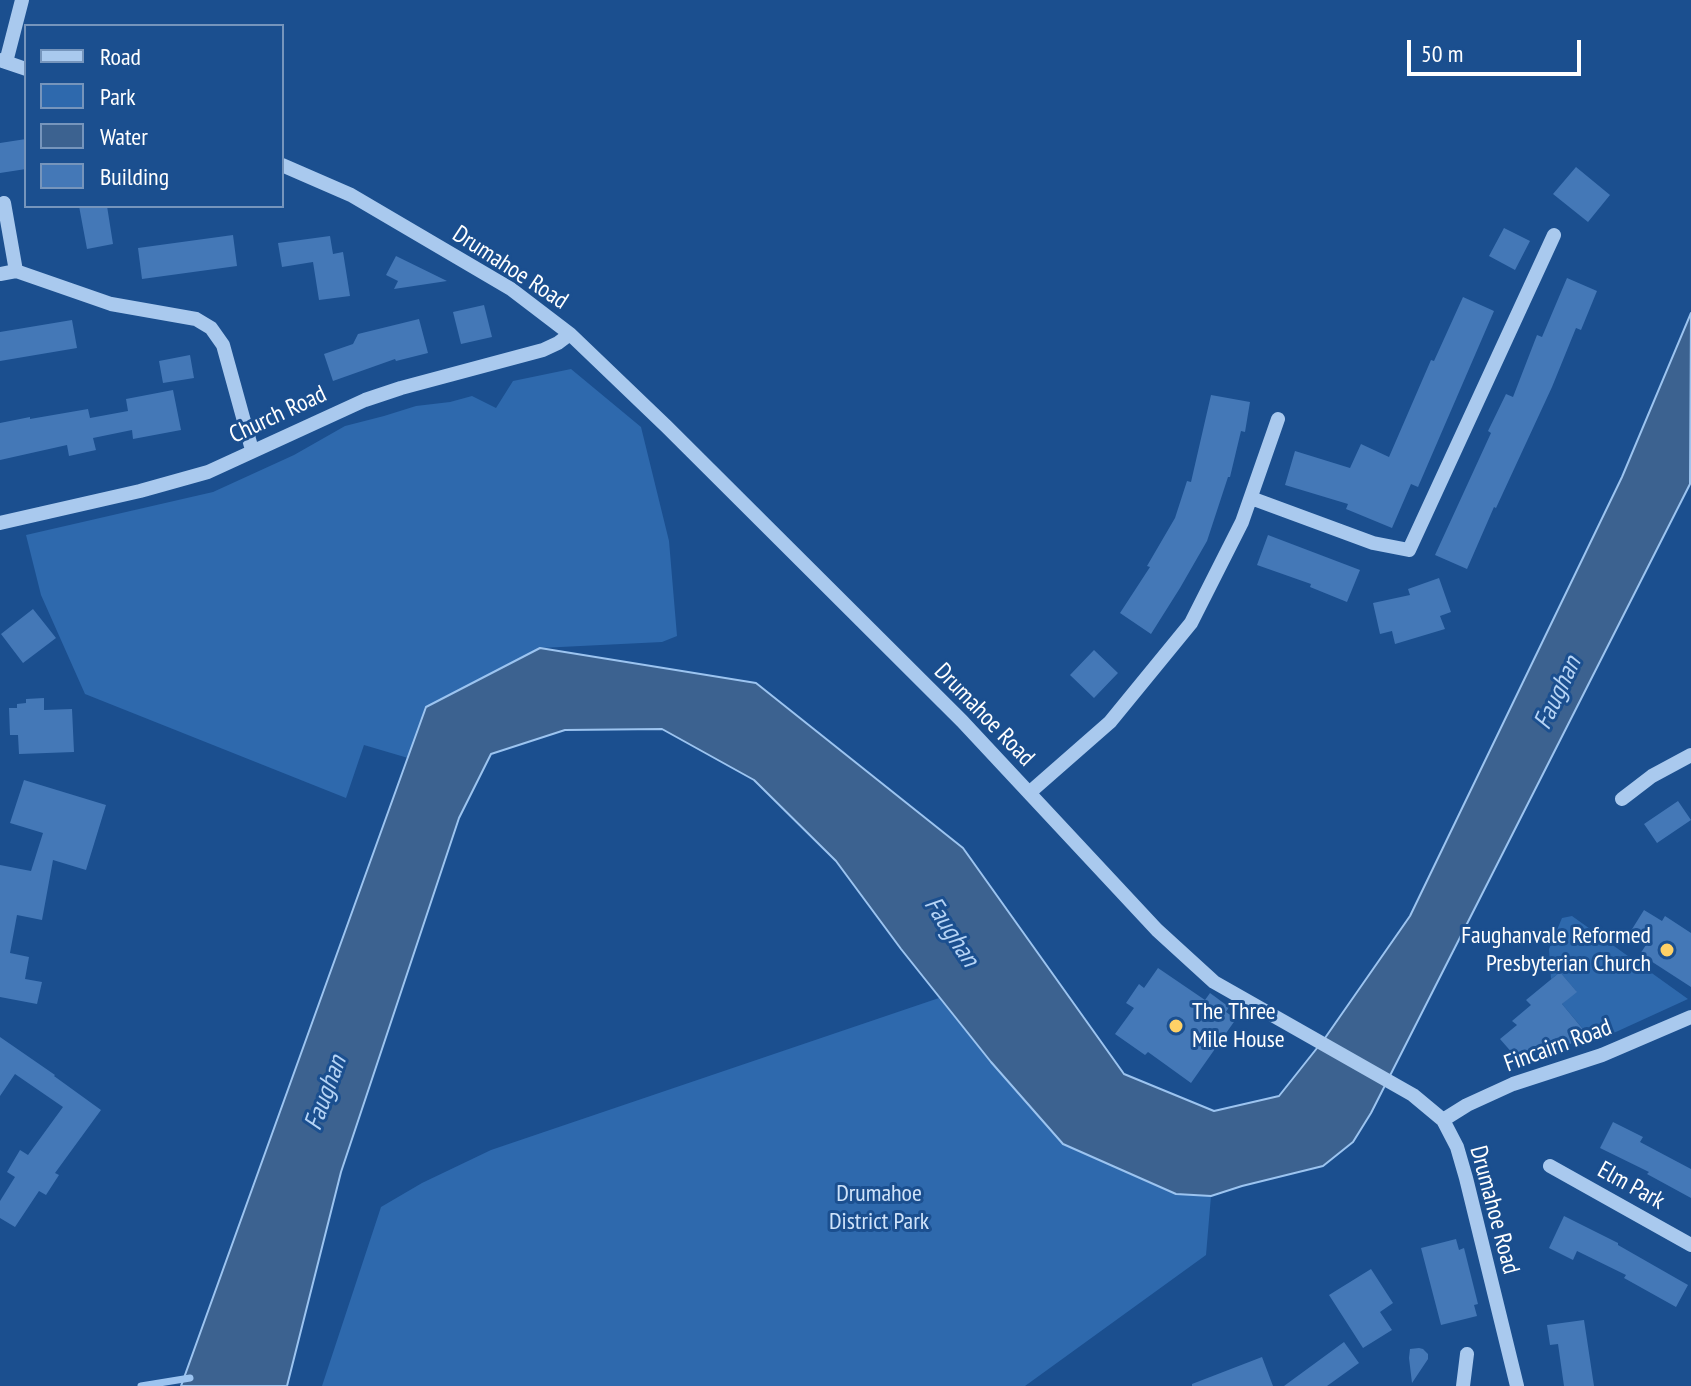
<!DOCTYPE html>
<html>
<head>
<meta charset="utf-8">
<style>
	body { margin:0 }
	#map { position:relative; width:1691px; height:1386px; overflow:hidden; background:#1b4f8f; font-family:"PT Sans Narrow",sans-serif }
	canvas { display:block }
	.legend { position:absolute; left:24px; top:24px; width:260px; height:184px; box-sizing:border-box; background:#1b4f8f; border:2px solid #7695bc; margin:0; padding:10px 14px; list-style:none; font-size:24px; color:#fff }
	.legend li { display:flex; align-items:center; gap:16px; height:40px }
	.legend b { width:40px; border:2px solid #7695bc }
	.scale { position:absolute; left:1407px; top:40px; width:174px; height:36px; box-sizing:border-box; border:4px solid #fff; border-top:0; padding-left:10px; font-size:24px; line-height:28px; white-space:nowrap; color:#fff; -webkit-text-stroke:6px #1b4f8f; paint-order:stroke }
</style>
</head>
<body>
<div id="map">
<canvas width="1691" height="1386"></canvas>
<ul class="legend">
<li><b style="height:10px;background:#a9c9ee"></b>Road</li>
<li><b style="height:22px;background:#2e69ad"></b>Park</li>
<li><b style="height:22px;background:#3c6290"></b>Water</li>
<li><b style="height:22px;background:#4478b7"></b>Building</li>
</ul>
<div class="scale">50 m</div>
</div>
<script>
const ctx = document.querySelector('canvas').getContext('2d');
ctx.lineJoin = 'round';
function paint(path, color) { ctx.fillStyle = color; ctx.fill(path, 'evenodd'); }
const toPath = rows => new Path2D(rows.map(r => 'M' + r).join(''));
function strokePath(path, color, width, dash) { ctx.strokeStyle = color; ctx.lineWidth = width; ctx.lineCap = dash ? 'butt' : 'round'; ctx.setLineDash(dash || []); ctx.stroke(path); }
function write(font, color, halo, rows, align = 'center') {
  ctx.font = font + ' "PT Sans Narrow",sans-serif'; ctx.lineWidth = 6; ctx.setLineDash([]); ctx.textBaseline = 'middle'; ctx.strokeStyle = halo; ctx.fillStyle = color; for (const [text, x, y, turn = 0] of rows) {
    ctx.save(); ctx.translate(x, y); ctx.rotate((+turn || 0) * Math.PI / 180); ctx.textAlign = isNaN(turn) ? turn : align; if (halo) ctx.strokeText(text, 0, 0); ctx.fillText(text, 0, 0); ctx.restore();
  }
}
paint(toPath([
	[571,369,641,427,669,541,677,636,662,642,540,648,426,707,408,758,364,745,346,798,85,694,41,595,26,535,213,492,294,455,345,426,384,416,416,406,450,402,472,396,496,408,513,381],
	[1572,916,1688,999,1594,1042,1562,1004,1576,991,1560,972,1551,979,1549,949,1562,918],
	[939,998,991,1062,1063,1144,1176,1194,1211,1196,1206,1255,1025,1386,322,1386,381,1207,422,1183,491,1150]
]), '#2e69ad');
const water = toPath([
	[1691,313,1690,484,1371,1113,1353,1142,1323,1166,1242,1186,1211,1196,1176,1194,1063,1144,991,1062,901,949,836,861,754,780,662,729,565,730,491,754,459,818,341,1172,287,1386,181,1386,426,707,540,648,756,683,963,848,1124,1074,1214,1111,1279,1096,1325,1038,1410,916,1622,477,1691,313]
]);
paint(water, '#3c6290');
strokePath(water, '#9cc4f0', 2);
strokePath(toPath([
	[141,1386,190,1378]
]), '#9cc4f0', 7);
paint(toPath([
	[26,139,26,169,0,173,0,143],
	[1576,167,1610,195,1588,222,1553,194],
	[79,206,107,206,113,244,87,249],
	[1504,228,1530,241,1515,270,1489,256],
	[233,235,237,266,142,279,138,248],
	[330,236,333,254,343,252,350,296,319,300,313,262,282,267,278,243],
	[396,256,447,281,394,289,398,281,386,275],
	[1567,278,1597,291,1581,330,1576,328,1552,387,1496,508,1494,507,1467,569,1435,555,1491,433,1488,431,1506,394,1513,397,1537,335,1542,337],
	[1463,297,1494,311,1418,487,1411,484,1392,528,1346,509,1348,504,1285,485,1295,451,1350,468,1361,444,1389,457,1431,360,1434,361],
	[484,305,492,337,461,344,453,312],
	[419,319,428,353,396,361,395,359,333,381,324,354,353,344,358,334],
	[72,320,77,348,0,361,0,332],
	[190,355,194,378,163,383,159,361],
	[173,390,181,430,133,439,132,430,93,438,96,450,69,456,67,445,0,460,0,423,30,417,30,419,88,409,90,418,128,411,126,399],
	[1211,395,1250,402,1245,432,1241,431,1230,477,1228,477,1207,541,1180,588,1151,634,1120,613,1150,567,1147,566,1175,518,1187,481,1191,482],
	[1268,535,1360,570,1347,602,1310,587,1311,584,1257,565],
	[1439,578,1451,612,1440,616,1445,629,1395,644,1392,631,1380,634,1373,603,1410,595,1408,589],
	[33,609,56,638,23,663,1,634],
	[1094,650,1118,673,1094,698,1070,675],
	[44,698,44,710,72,709,74,752,19,754,18,735,10,735,9,708,17,708,17,704,26,703,26,699],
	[24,780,106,805,86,870,53,860,42,920,17,915,10,953,29,957,25,979,42,982,37,1004,0,997,0,865,31,871,43,833,10,823],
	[1678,801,1691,820,1657,843,1644,824],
	[1644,910,1662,921,1665,916,1691,933,1691,987,1640,954,1646,945,1629,934],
	[1158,968,1205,1000,1210,993,1229,1007,1226,1012,1236,1019,1191,1083,1148,1052,1145,1055,1115,1034,1134,1008,1126,1003,1139,984,1144,988],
	[1560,972,1577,992,1562,1004,1587,1034,1565,1047,1561,1043,1534,1051,1521,1063,1500,1039,1517,1025,1512,1021,1531,1005,1526,1000],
	[0,1037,55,1075,54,1076,101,1110,55,1173,59,1175,46,1195,39,1191,15,1227,0,1218,0,1201,15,1177,7,1172,20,1150,28,1155,63,1107,15,1074,0,1096],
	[1613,1122,1643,1137,1640,1142,1691,1169,1691,1198,1647,1174,1649,1172,1600,1148],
	[1564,1216,1618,1243,1618,1245,1688,1285,1676,1307,1624,1278,1626,1275,1577,1251,1573,1260,1549,1248],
	[1456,1239,1459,1250,1464,1248,1478,1304,1474,1305,1477,1316,1441,1325,1421,1248],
	[1371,1269,1393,1303,1380,1312,1392,1330,1363,1348,1329,1295],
	[1584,1320,1594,1386,1564,1386,1558,1344,1550,1345,1547,1325],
	[1344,1342,1359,1363,1327,1386,1284,1386],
	[1419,1348,1423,1349,1428,1354,1428,1359,1412,1383,1409,1358,1410,1349],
	[1262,1357,1273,1386,1192,1386,1192,1384]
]), '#4478b7');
strokePath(toPath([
	[0,60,26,69],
	[6,62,22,0],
	[282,165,351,195,511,289,570,334,667,427,962,721,1157,930,1214,982,1413,1095,1443,1120,1457,1147,1466,1178,1517,1386],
	[4,203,16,271],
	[0,274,16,271,111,304,196,319,211,328,223,345,252,450],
	[1251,498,1373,543,1409,550,1554,235],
	[0,523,140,491,208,472,365,400,401,388,543,350,558,343,570,334],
	[1029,793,1110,722,1191,623,1242,522,1278,419],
	[1622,799,1652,776,1691,755],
	[1443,1120,1467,1105,1513,1084,1602,1055,1691,1017],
	[1550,1166,1691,1245],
	[1463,1386,1467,1354]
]), '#a9c9ee', 14);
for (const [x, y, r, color] of [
	[1667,950,8,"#ffd166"],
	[1176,1026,8,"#ffd166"]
]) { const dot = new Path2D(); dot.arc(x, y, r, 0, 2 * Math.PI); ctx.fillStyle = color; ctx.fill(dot); strokePath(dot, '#1b4f8f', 3); }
write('24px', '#fff', '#1b4f8f', [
	["Drumahoe Road",510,268,33],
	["Church Road",278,415,-25],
	["Drumahoe Road",984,715,46],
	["Fincairn Road",1558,1046,-20],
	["Elm Park",1631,1186,29],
	["Drumahoe Road",1494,1210,75]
]);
write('24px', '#fff', '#1b4f8f', [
	["Faughanvale Reformed",1651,936],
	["Presbyterian Church",1651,964],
	["The Three",1192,1012,"left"],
	["Mile House",1192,1040,"left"]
], 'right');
write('24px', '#cfe3fa', '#1b4f8f', [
	["Drumahoe",879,1194],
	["District Park",879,1222]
]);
write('italic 26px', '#b5d3f5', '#1b4f8f', [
	["Faughan",1558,693,-65],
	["Faughan",951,932,57],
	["Faughan",326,1093,-70]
]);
</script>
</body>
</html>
